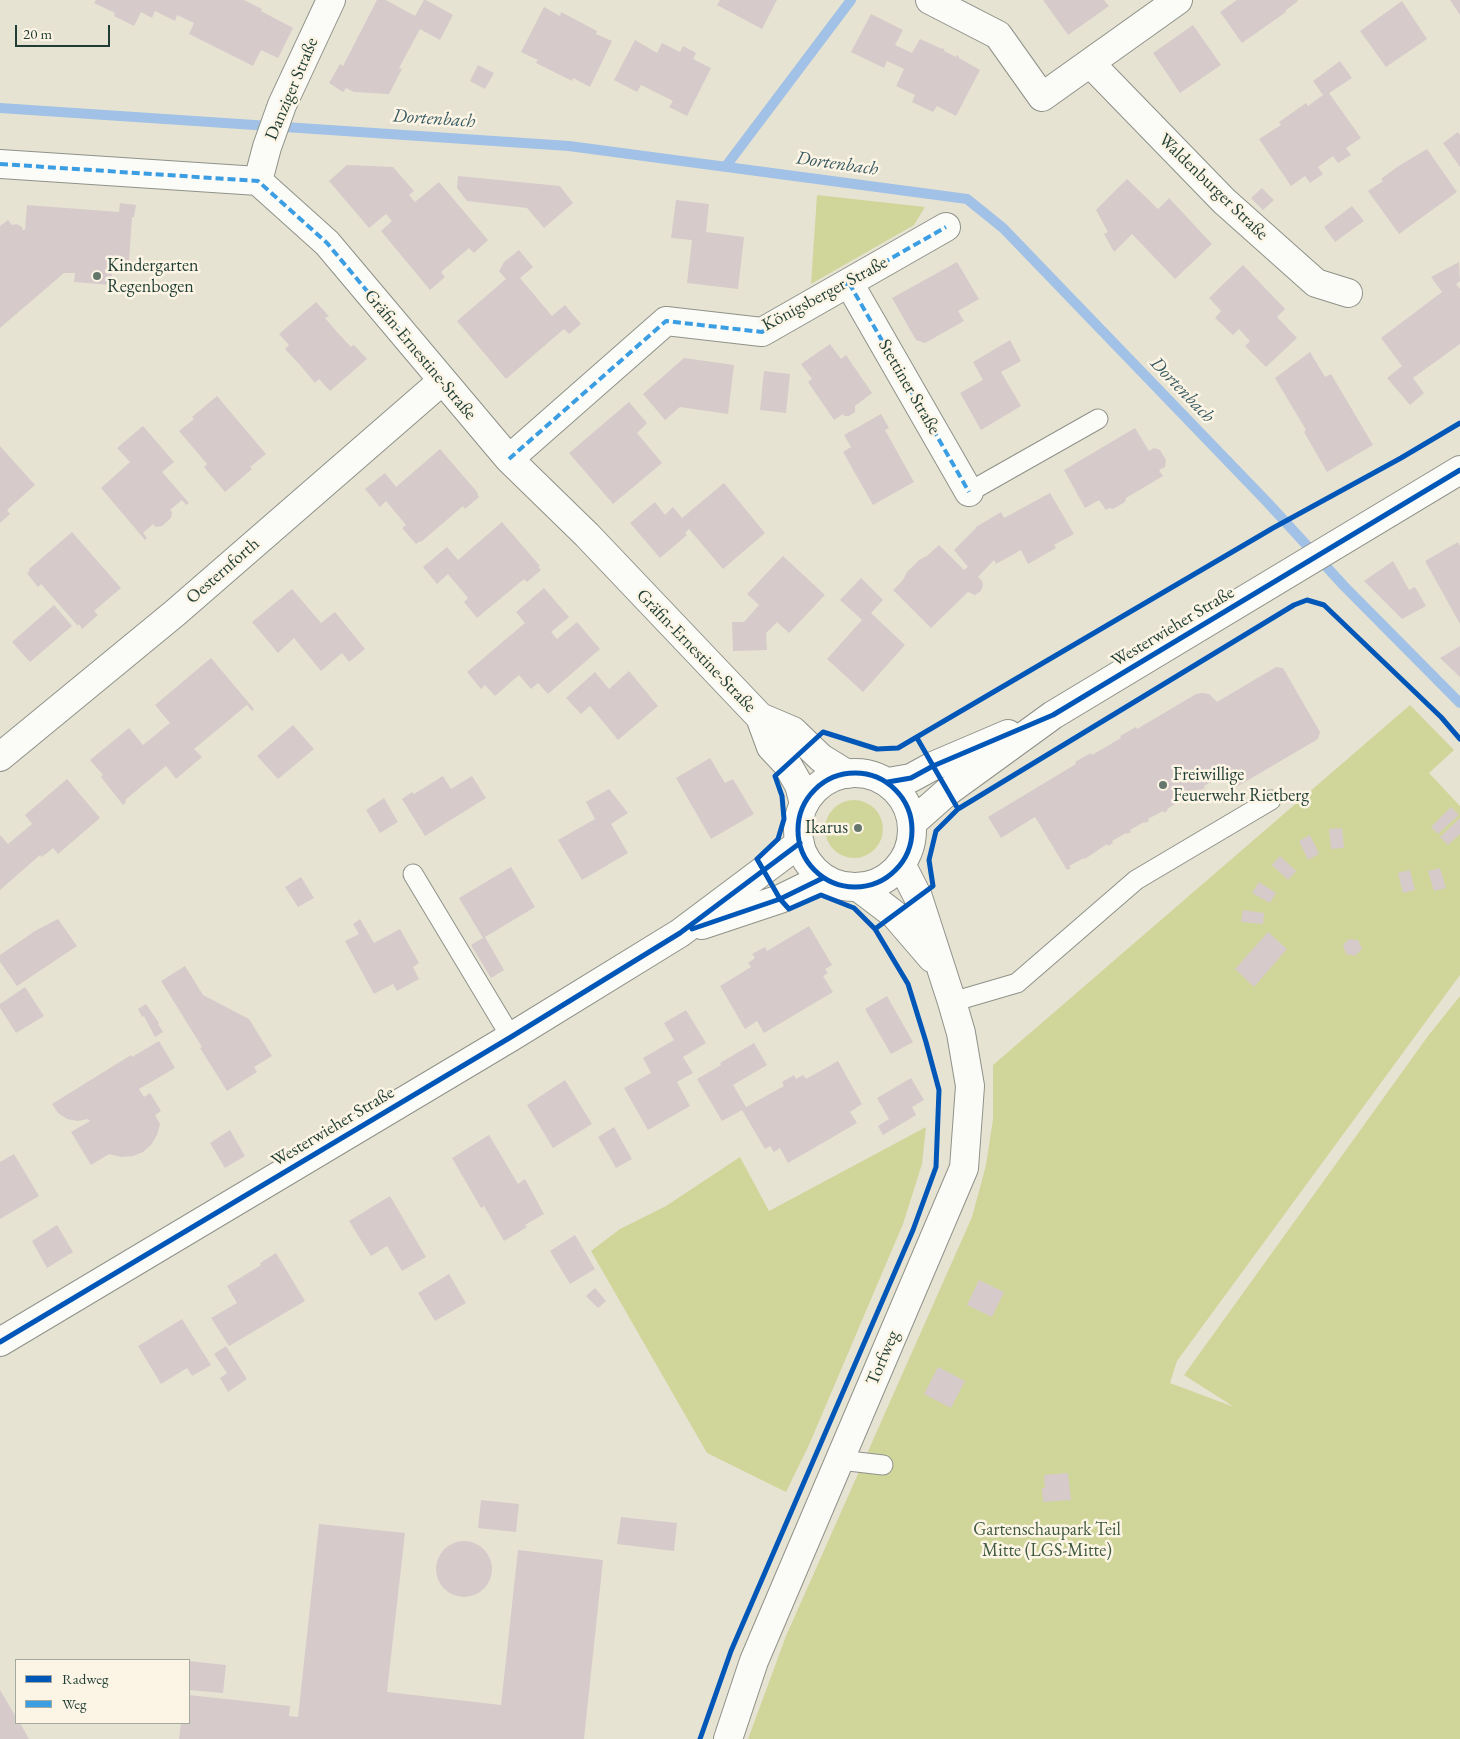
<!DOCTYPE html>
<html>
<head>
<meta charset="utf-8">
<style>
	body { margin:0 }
	#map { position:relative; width:1460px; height:1739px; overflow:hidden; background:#e7e3d3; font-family:"EB Garamond",serif }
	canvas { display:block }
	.legend { position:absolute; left:15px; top:1659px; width:175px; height:65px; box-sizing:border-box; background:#fcf5e5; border:1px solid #a4ab9e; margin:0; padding:6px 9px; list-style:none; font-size:15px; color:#1f3d34 }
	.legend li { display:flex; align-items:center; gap:10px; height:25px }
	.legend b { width:25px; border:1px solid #a4ab9e }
	.scale { position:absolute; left:15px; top:25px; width:95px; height:22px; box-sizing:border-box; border:2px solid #1f3d34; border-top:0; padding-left:6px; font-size:15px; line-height:18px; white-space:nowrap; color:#1f3d34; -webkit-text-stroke:4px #fcf5e5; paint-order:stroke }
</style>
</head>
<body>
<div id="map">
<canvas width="1460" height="1739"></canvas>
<ul class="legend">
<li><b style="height:6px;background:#0057b8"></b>Radweg</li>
<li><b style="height:6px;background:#3c9ee2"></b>Weg</li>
</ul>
<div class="scale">20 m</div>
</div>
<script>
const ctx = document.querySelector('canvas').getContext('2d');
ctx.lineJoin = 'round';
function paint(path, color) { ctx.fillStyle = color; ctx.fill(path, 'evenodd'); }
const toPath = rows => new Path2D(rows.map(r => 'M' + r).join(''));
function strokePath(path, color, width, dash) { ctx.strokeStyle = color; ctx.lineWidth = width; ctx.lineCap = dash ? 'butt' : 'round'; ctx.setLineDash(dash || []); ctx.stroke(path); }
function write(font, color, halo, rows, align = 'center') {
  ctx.font = font + ' "EB Garamond",serif'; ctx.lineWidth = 5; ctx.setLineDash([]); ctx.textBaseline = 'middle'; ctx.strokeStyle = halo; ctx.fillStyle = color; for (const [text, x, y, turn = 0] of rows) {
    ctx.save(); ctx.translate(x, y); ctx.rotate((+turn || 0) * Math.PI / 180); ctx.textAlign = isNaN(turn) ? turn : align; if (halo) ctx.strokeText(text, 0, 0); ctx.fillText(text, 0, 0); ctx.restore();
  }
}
paint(toPath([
	[817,195,925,207,914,225,811,284],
	[1410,705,1454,750,1429,773,1460,806,1460,975,1177,1361,1170,1383,1234,1407,1184,1375,1428,1036,1460,996,1460,1739,748,1739,786,1636,972,1217,986,1165,993,1119,993,1065],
	'825 829a29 29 0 1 1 58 0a29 29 0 1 1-58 0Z',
	[926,1127,922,1164,903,1224,809,1445,786,1492,707,1453,591,1251,620,1229,666,1206,740,1157,769,1211]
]), '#d0d69a');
strokePath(toPath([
	[0,108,569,146,967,199,1003,228,1268,503,1344,586,1460,703],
	[726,166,851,0]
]), '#a1c1e6', 10);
paint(toPath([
	[96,0,244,0,262,9,261,11,293,28,278,58,261,50,253,66,189,34,194,23,177,15,175,21,155,11,152,18,141,12,134,26,114,16,115,13,94,3],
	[377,0,386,0,415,16,424,0,426,0,453,15,440,40,420,29,399,68,402,69,401,71,389,94,354,92,346,88,343,92,329,83,340,64,343,66],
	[720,0,777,0,762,29,717,5],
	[1043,0,1104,0,1109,6,1068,35],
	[1237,0,1297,0,1298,1,1285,11,1286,12,1242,43,1220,12],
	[1450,0,1460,0,1460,15],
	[1402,1,1427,39,1386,67,1360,31],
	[544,7,560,16,561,12,597,31,596,34,612,41,590,87,573,78,572,81,536,63,538,60,521,52],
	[871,14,903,30,895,45,912,53,920,39,942,49,942,48,944,49,944,51,956,57,957,55,959,57,959,58,980,70,956,116,937,106,933,112,912,102,915,95,896,86,904,69,887,61,884,68,851,52],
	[1193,25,1221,65,1180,93,1153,53],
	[635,40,657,53,662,43,680,52,683,46,696,53,693,59,711,68,687,116,669,107,673,101,641,85,637,92,614,80],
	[1340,61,1352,78,1329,93,1361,138,1346,148,1351,155,1338,163,1333,156,1318,167,1323,174,1310,183,1305,176,1291,186,1259,139,1281,125,1279,122,1306,103,1308,106,1323,95,1313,81],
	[478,65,494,73,485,89,470,81],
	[1458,132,1460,135,1460,167,1443,143],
	[1427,149,1457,192,1399,234,1368,191,1383,181,1381,179,1397,167],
	[347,165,393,167,414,191,409,195,415,202,439,182,488,240,474,253,469,248,441,272,445,277,430,290,381,231,392,221,386,214,369,228,329,181],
	[458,176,560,186,573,203,544,228,527,208,467,201,457,188],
	[1127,179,1158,209,1169,198,1212,244,1175,279,1132,234,1114,252,1104,234,1108,232,1096,210],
	[1262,188,1274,200,1263,210,1251,198],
	[676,200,709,204,706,232,744,237,738,289,687,283,692,240,671,238],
	[120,203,136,205,134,217,132,217,129,262,113,260,111,285,74,282,75,273,64,273,0,328,0,226,8,220,12,225,17,224,22,227,23,230,25,230,27,205,119,212],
	[1352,206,1364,221,1335,242,1324,227],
	[519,250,533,267,520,278,552,316,565,305,581,324,569,334,564,329,506,379,457,321,506,279,499,271,504,262],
	[957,262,979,299,958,311,964,321,925,343,916,340,892,298],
	[1459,262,1460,281,1456,284,1460,289,1460,344,1413,378,1424,393,1410,405,1387,378,1402,366,1381,338,1442,292,1431,277],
	[1243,265,1285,309,1277,317,1297,338,1266,367,1245,346,1250,341,1239,329,1233,335,1215,318,1221,311,1209,298],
	[316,302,329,316,325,318,337,332,351,347,354,345,367,359,330,391,319,379,315,383,300,365,285,349,289,345,279,334],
	[1010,340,1021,361,1001,372,1021,406,981,430,960,393,983,380,973,362],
	[830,344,841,359,846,355,872,393,855,406,855,412,849,416,844,416,843,414,834,420,808,382,812,379,801,364],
	[1310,352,1325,377,1331,374,1373,445,1327,472,1304,432,1306,430,1275,378],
	[684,358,734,365,728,414,680,407,665,420,643,394],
	[764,371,790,374,786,413,760,410],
	[217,396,266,454,250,467,252,469,225,492,204,467,207,464,179,431,194,419,192,417],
	[629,402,647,423,637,433,662,463,613,504,569,453],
	[881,414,889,428,885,430,914,482,873,505,843,452,851,447,844,435],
	[143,426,174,462,162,472,189,503,186,505,182,500,170,510,172,512,171,518,162,526,156,527,153,524,143,533,147,538,145,540,101,488,130,462,117,448],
	[1135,428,1149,451,1154,448,1160,450,1166,460,1165,467,1159,470,1163,476,1126,498,1125,502,1113,509,1109,508,1106,510,1099,500,1085,508,1064,470],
	[0,446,35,485,7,510,10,514,0,523],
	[440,449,478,493,477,494,479,497,465,509,463,506,421,542,420,541,416,544,402,528,406,525,386,501,380,507,365,489,385,473,396,487],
	[724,483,765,533,723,569,689,529,685,533,687,535,660,558,630,523,655,502,665,515,673,507,682,518],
	[1050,493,1074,534,1054,545,1056,548,1028,564,1021,550,996,564,994,560,978,577,982,581,983,585,981,591,975,595,968,592,931,628,893,590,903,580,907,572,919,560,927,556,939,545,964,570,968,567,954,550,976,528,976,527,1001,512,1004,518],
	[502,522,540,566,538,567,541,570,527,582,524,579,477,618,464,602,468,598,448,574,437,584,423,567,447,547,458,560],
	[72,532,121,588,94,611,98,615,82,629,79,624,78,626,41,584,38,587,27,573,30,570,29,569],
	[1458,542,1460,546,1460,624,1425,561],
	[783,556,825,595,789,633,777,622,766,633,767,650,733,651,732,622,744,622,759,605,747,594],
	[1393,561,1409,590,1415,587,1426,606,1402,619,1364,581],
	[861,578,883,600,871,613,905,645,863,692,827,659,862,620,840,600],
	[544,588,569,617,551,632,557,639,577,622,600,649,548,694,538,683,531,689,519,675,495,696,485,685,481,689,467,672,525,623,516,612],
	[292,589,321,623,335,612,365,649,349,662,342,653,321,671,294,638,278,653,252,622],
	[54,605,72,626,30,662,12,642],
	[1460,646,1460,677,1440,658],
	[211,658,254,709,252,711,247,705,194,749,202,757,176,779,166,766,125,800,126,802,123,805,101,777,103,775,90,760,129,728,143,745,170,723,155,705],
	[1276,667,1283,668,1320,732,1318,739,1233,789,1226,776,1219,780,1218,778,1204,786,1205,788,1201,790,1200,789,1185,797,1186,799,1182,802,1181,800,1167,809,1168,810,1164,813,1163,811,1148,819,1149,821,1145,823,1144,822,1130,830,1131,832,1127,834,1126,833,1112,841,1113,843,1108,846,1107,844,1085,859,1084,858,1069,866,1071,868,1067,870,1035,817,1001,838,988,817,1076,764,1075,762,1091,753,1092,755,1121,738,1120,736,1136,727,1137,729,1196,694,1202,693,1209,694,1217,702],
	[629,671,658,706,618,740,590,706,581,714,566,698,595,672,609,689],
	[293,725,314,749,278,779,257,756],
	[710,758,725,783,733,779,754,814,711,839,676,778],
	[443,776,451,789,472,776,486,798,425,836,402,799,412,792,414,794],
	[67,779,100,818,58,854,53,848,42,857,40,855,0,890,0,835,8,844,32,824,25,815],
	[609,789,628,813,611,824,628,853,582,880,558,840,595,819,586,802],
	[384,798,398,822,380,833,366,810],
	[1451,807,1459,815,1438,834,1431,827],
	[1460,818,1460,834,1448,845,1440,837],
	[1342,828,1344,848,1331,849,1329,829],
	[1310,835,1319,854,1308,860,1299,841],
	[1280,856,1296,871,1288,880,1272,865],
	[511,867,535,907,485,937,504,970,491,978,471,945,483,938,459,898],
	[1440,868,1446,888,1434,891,1428,871],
	[1410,870,1415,890,1403,893,1398,873],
	[301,877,314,898,298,907,285,887],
	[1259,882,1276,893,1270,903,1252,893],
	[1243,910,1264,913,1263,924,1241,922],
	[58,919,77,946,17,986,0,962,0,955,35,931],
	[360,919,374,943,400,929,419,963,413,967,419,979,397,991,393,984,374,994,345,941,359,934,353,924],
	[809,926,832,965,825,969,828,973,823,976,833,992,764,1033,757,1021,745,1029,720,986,751,967,748,963,755,958,752,954,765,947,767,951],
	[1268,932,1287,949,1254,987,1235,969],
	[1349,939,1358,940,1362,949,1355,956,1346,954,1343,945],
	[185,966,203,995,249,1019,272,1056,254,1067,257,1072,227,1091,200,1048,202,1047,161,981],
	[25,987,44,1016,16,1033,0,1008,0,1004],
	[887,996,913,1042,891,1054,865,1009],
	[146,1004,159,1023,158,1024,163,1032,155,1037,144,1016,142,1017,138,1009],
	[686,1010,706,1043,683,1057,693,1073,677,1082,690,1106,648,1130,624,1088,651,1073,643,1058,674,1040,664,1023],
	[159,1041,175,1068,139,1089,144,1097,150,1093,161,1111,155,1115,160,1124,157,1135,151,1145,143,1152,133,1156,121,1157,109,1154,91,1165,71,1132,90,1121,88,1119,78,1121,67,1119,58,1113,52,1104,131,1055,132,1057],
	[754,1043,767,1065,733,1085,746,1107,784,1086,782,1082,794,1075,796,1079,803,1075,806,1079,838,1061,862,1104,850,1112,857,1123,788,1163,780,1148,774,1152,770,1146,765,1149,742,1110,722,1121,697,1079,721,1065,720,1063],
	[911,1078,924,1100,912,1107,916,1115,883,1135,878,1126,889,1119,877,1098],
	[565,1080,592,1124,553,1148,527,1105],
	[614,1127,632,1159,616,1168,598,1137],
	[230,1130,245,1156,225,1168,210,1143],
	[489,1135,518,1184,525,1179,544,1214,525,1225,527,1227,504,1241,484,1206,481,1208,452,1158],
	[14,1154,39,1196,0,1219,0,1162],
	[390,1196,426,1257,402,1271,387,1246,371,1256,349,1221],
	[57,1225,73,1252,47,1268,32,1241],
	[575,1235,595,1269,570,1284,550,1251],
	[276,1253,305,1301,229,1346,211,1318,237,1303,227,1286,261,1265,260,1263],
	[449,1274,466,1303,435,1321,418,1293],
	[979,1280,1004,1292,992,1317,967,1305],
	[595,1288,606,1301,598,1308,586,1296],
	[182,1319,211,1365,192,1376,187,1368,161,1384,138,1346],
	[226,1346,247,1379,228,1392,220,1378,227,1373,214,1354],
	[938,1367,965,1381,951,1408,924,1394],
	[1068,1473,1071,1500,1043,1502,1042,1488,1045,1488,1044,1475],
	[481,1500,519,1504,516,1532,478,1528],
	[621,1517,677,1523,674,1551,617,1544],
	[319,1524,405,1533,387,1692,501,1705,518,1550,603,1560,584,1739,179,1739,181,1723,189,1723,189,1695,290,1706,289,1716,298,1717],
	'436 1569a28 28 0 1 1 56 0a28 28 0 1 1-56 0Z',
	[189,1661,226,1665,223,1693,189,1690],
	[0,1690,16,1717,16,1723,20,1723,29,1739,0,1739]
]), '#d6caca');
const service = toPath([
	[969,492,1098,419],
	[413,874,511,1037],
	[952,1002,1017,983,1136,880,1271,800],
	[840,1460,883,1465]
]);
const minor = toPath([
	[930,0,998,35,1042,97,1178,0],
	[1090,63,1224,201,1316,283,1348,293],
	[0,164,258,181,327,243,509,459,587,535,760,717,771,747,787,764,799,785,804,804],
	[258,181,267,147,282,105,331,0],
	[849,283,969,492],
	[509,459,666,321,762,332,946,227],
	[760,717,793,731,821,758,847,774],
	[0,757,175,613,442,381],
	[858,887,895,915,932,958],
	[728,1739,754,1661,964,1168,970,1086,961,1033,952,1002,918,897,901,864]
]);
const secondary = toPath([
	'798 830a57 57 0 1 1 114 0a57 57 0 1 1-114 0Z',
	[888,782,911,778,933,766,1008,734],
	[912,823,947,792,1053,715,1460,470],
	[702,925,780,899,823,878],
	[0,1342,511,1037,680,933,800,843]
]);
strokePath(service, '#8e9288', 21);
strokePath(minor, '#8e9288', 30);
strokePath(secondary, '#8e9288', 30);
strokePath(service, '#fbfbf8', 19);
strokePath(minor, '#fbfbf8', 28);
strokePath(secondary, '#fbfbf8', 28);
strokePath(toPath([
	[0,164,258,181,327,243,442,381],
	[849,283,969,492],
	[509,459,666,321,762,332,946,227]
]), '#3c9ee2', 4, [8, 4]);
strokePath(toPath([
	'798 830a57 57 0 1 1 114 0a57 57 0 1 1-114 0Z',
	[888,782,911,778,933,766,1053,715,1460,470],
	[958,809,1294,605,1307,600,1324,605,1441,717,1460,739],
	[692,929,780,899,823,878],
	[875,929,933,886,929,860,936,831,958,809,917,738],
	[0,1342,511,1037,680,933,800,843],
	[700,1739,731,1651,913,1230,936,1167,939,1090,926,1042,908,984,875,929,854,908,821,895,789,909,780,899,757,859,778,839,784,819,782,796,775,776,823,732,877,749,898,748,1273,528,1401,458,1460,423]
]), '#0057b8', 5);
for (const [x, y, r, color] of [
	[97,276,5,"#65776c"],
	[1163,785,5,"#65776c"],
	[858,828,5,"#65776c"]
]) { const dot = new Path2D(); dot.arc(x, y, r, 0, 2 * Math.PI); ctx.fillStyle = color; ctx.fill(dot); strokePath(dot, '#fcf5e5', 2); }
write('18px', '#1f3d34', '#fcf5e5', [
	["Danziger Straße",292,89,-67],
	["Waldenburger Straße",1213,187,44],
	["Königsberger Straße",825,294,-28],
	["Gräfin-Ernestine-Straße",420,355,50],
	["Stettiner Straße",909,387,60],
	["Oesternforth",223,571,-41],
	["Westerwieher Straße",1173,627,-31],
	["Gräfin-Ernestine-Straße",696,651,46],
	["Westerwieher Straße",333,1127,-31],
	["Torfweg",883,1358,-67]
]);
write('18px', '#1f3d34', '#fcf5e5', [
	["Kindergarten",107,266],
	["Regenbogen",107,287],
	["Freiwillige",1173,775],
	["Feuerwehr Rietberg",1173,796],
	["Ikarus",848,828,"right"]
], 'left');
write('18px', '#3f593f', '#fcf5e5', [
	["Gartenschaupark Teil",1047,1530],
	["Mitte (LGS-Mitte)",1047,1551]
]);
write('italic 19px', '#385a62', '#fcf5e5', [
	["Dortenbach",434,119,4],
	["Dortenbach",837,164,8],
	["Dortenbach",1182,390,46]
]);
</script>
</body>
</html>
